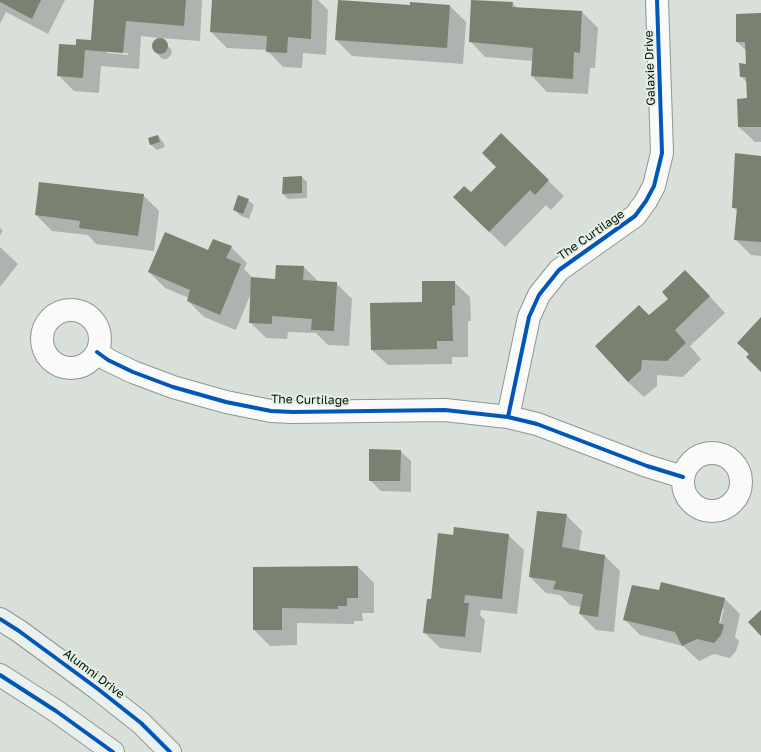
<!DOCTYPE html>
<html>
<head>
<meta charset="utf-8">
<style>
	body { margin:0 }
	canvas { display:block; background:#d8e0d9 }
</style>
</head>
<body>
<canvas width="761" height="752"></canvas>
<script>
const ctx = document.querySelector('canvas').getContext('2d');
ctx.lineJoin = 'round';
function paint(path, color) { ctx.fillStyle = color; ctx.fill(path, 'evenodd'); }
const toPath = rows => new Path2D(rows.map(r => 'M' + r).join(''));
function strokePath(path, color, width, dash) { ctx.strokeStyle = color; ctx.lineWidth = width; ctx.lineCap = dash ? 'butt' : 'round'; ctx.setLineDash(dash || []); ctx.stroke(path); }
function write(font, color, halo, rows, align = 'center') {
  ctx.font = font + ' "Golos Text",sans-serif'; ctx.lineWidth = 4; ctx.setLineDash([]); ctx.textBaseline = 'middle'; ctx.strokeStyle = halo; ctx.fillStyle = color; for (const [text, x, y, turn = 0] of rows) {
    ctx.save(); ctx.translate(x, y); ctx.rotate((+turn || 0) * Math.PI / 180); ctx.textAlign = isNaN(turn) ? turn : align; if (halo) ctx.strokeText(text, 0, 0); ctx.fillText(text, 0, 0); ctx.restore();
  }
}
paint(toPath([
	[0,0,65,0,48,34,6,12,0,24],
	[95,0,202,0,200,41,160,38,171,49,172,54,167,59,162,59,153,49,153,43,159,38,141,36,139,69,101,66,99,93,74,91,58,75,77,46,92,41],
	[107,51,128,53,128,55,107,53],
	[213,0,318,0,328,10,326,55,303,53,302,68,283,67,267,50,227,48,211,32],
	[512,3,517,8,582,12,598,28,595,68,590,68,588,94,547,92,532,76,533,61,485,57,470,41],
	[411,6,450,6,466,22,463,64,352,56,336,40],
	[761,14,761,142,755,142,739,127,748,99,747,83,741,76,747,65,747,51,737,42],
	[501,135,564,196,551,210,546,205,505,247,454,197,471,193,497,167],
	[158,136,163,142,165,147,157,150,151,145,149,139],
	[761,157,761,256,751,255,735,239,738,212,733,207],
	[302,177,307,182,307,198,288,199,283,194,284,178],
	[143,195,159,211,154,251,96,244,88,235,52,231,36,215],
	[248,200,254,205,249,219,239,215,234,209],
	[0,228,3,231,0,235],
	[0,247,18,264,0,287],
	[231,247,247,263,244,269,254,279,276,280,304,267,319,282,336,283,352,299,349,346,328,345,316,333,288,332,287,339,266,338,250,322,251,293,236,330,204,317,188,301,189,298,165,288,149,272,209,251],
	[454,282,470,297,471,321,468,321,468,357,452,357,452,364,388,365,372,350,423,303],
	[701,287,725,313,690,346,701,359,683,377,657,375,657,386,644,397,628,382,649,316,670,299],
	[400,451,411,461,411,492,381,491,370,480],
	[566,515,582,531,579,551,605,556,620,571,614,632,596,630,580,614,581,607,570,605,560,595,546,593,530,577],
	[508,535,524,550,517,614,481,610,480,615,485,620,481,653,440,648,424,632,431,600,454,536],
	[358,567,374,583,374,613,362,613,363,621,354,621,354,624,297,623,297,645,270,646,254,630,254,568],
	[660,591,725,599,740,614,735,637,739,641,736,651,730,658,714,654,699,661,683,646,640,635,624,619],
	[722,609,724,609,719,628,717,627]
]), '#0003');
paint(toPath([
	[0,0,41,0,32,19,0,2],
	[94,0,186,0,184,26,126,21,123,53,85,50,83,78,57,76,59,44,76,45,76,39,91,40],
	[212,0,312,0,311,39,288,37,287,53,266,52,267,36,210,32],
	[338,0,410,5,410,2,450,5,447,48,335,40],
	[471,0,513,2,512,7,582,11,580,53,574,52,573,79,531,76,533,48,469,42],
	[761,13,761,127,738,127,737,99,747,98,746,77,740,77,739,63,746,64,745,42,736,42,736,14],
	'152 46a8 8 0 1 1 16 0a8 8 0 1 1-16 0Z',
	[501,133,549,180,535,195,530,190,489,232,453,197,464,186,471,192,496,167,482,153],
	[158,135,160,142,150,145,148,138],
	[735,153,761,156,761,242,734,240,737,208,732,208],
	[302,176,302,193,282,194,283,177],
	[39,182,144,194,138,236,79,228,80,221,35,215],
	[238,195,249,199,243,214,233,210],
	[165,232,208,250,213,239,232,246,226,258,241,264,220,315,187,301,190,290,148,272],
	[276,265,304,266,303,280,337,282,334,331,311,330,312,319,272,316,272,324,249,323,251,277,275,279],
	[685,270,710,296,675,330,686,343,667,361,642,360,641,370,628,382,595,346,639,305,649,315,668,299,662,292],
	[422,281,455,281,455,305,452,306,453,341,437,341,437,349,371,350,370,303,422,302],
	[761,317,761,372,746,357,749,354,737,343],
	[369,449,401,450,400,481,369,481],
	[537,511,567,514,562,547,605,555,598,617,579,614,583,594,553,589,556,581,529,577],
	[454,527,509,534,502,599,465,595,464,603,469,603,465,637,423,633,427,599,431,599,438,533,453,535],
	[358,566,358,598,347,598,347,606,338,606,338,609,282,608,282,630,253,630,253,567],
	[661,582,725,598,719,623,724,625,721,635,714,643,697,639,682,646,675,632,623,620,632,585,659,590],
	[761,610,761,636,748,622]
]), '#798270');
const street = toPath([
	'42 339a29 29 0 1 1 58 0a29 29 0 1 1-58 0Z',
	[97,352,108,360,133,372,173,387,226,402,271,411,293,412,445,410,508,417,537,424,647,466,683,477],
	[508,417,529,317,539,295,559,270,635,216,646,201,654,186,662,153,657,0],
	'683 482a29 29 0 1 1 58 0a29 29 0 1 1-58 0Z'
]);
const secondary = toPath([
	[0,619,19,631,98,689,141,723,170,752],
	[0,675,56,711,113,752]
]);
strokePath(street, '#909691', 24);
strokePath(secondary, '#909691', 24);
strokePath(street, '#f9faf9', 22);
strokePath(secondary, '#e9f0ed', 22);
strokePath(toPath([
	[97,352,108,360,133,372,173,387,226,402,271,411,293,412,445,410,508,417,537,424,647,466,683,477],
	[508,417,529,317,539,295,559,270,635,216,646,201,654,186,662,153,657,0],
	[0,619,19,631,98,689,141,723,170,752],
	[0,675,56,711,113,752]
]), '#0057b8', 4);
write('12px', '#090d09', '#e2f1e3', [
	["Galaxie Drive",650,68,-92],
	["The Curtilage",591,235,-35],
	["The Curtilage",310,400,1],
	["Alumni Drive",94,674,37]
]);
</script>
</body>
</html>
